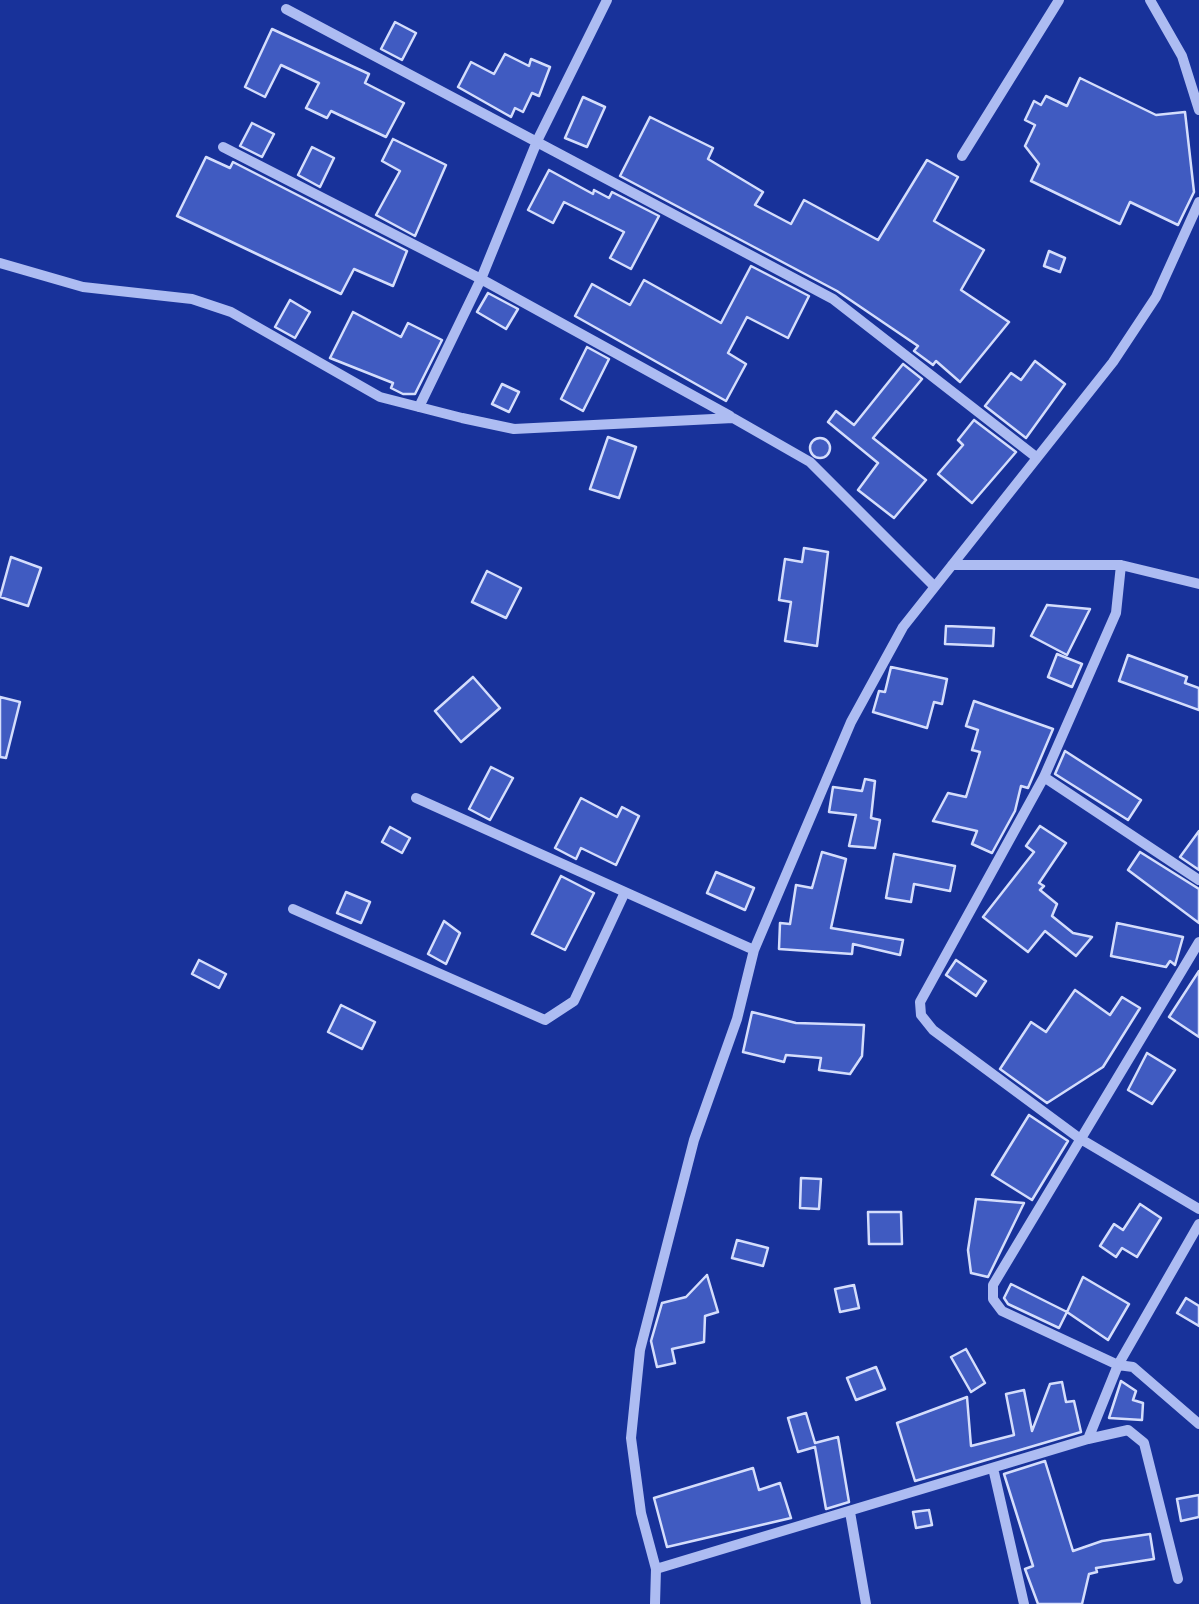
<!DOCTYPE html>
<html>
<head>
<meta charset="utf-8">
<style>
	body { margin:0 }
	canvas { display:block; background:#18329a }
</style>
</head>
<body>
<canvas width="1199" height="1604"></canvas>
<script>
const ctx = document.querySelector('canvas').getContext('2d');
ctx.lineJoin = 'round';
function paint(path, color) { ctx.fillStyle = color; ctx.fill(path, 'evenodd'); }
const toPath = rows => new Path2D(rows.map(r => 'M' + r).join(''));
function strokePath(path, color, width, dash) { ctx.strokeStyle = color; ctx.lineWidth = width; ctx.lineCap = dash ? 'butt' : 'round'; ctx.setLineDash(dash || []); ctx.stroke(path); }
const building = toPath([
	[395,22,416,33,402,60,381,49,395,22],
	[272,29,369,74,365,83,404,103,386,137,331,111,327,118,306,108,319,83,281,65,265,97,245,87,272,29],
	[505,54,529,66,531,59,550,67,539,96,532,93,523,112,515,108,511,117,458,87,471,62,494,74,505,54],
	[1080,78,1156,115,1185,112,1194,192,1178,225,1130,202,1120,224,1031,181,1039,164,1025,146,1035,125,1025,120,1034,101,1041,105,1046,96,1067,106,1080,78],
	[583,97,605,107,587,147,565,138,583,97],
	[650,117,713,148,708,159,763,192,755,205,791,224,804,200,878,240,927,160,958,177,934,221,984,250,961,290,1009,322,960,382,936,361,933,365,914,351,918,346,837,291,620,176,650,117],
	[252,123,274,134,262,157,240,146,252,123],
	[393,139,446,165,415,236,376,215,400,171,382,161,393,139],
	[312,147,334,158,320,187,298,175,312,147],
	[206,157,230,168,233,162,407,251,393,286,354,269,341,294,177,216,206,157],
	[549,170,593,194,594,190,609,198,612,192,659,216,631,269,610,258,624,232,564,202,553,223,528,210,549,170],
	[1049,251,1065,258,1060,272,1044,266,1049,251],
	[751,266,809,296,788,338,747,317,728,353,746,364,726,401,575,316,592,284,630,305,644,280,721,323,751,266],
	[488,293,518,309,506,329,477,312,488,293],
	[290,300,310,312,295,338,275,327,290,300],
	[353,312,401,337,408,323,442,340,415,394,403,394,391,388,393,383,330,358,353,312],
	[587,347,609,359,583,411,561,399,587,347],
	[1035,361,1065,384,1026,438,985,406,1011,373,1021,380,1035,361],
	[903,364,922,379,873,438,926,480,894,518,858,490,878,463,828,422,836,411,854,425,903,364],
	[502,384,519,392,509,412,492,404,502,384],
	[974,420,1016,452,972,503,938,474,963,445,958,440,974,420],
	[608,437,636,447,619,498,590,489,608,437],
	'810 448a10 10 0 1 1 20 0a10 10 0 1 1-20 0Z',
	[804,548,828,552,817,646,785,641,791,602,779,600,785,559,802,562,804,548],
	[11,557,41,568,28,606,0,597,11,557],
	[487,571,521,588,506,618,472,602,487,571],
	[1047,605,1090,609,1067,655,1031,636,1047,605],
	[946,626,994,628,993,646,945,644,946,626],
	[1057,654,1082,664,1072,687,1048,677,1057,654],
	[1128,655,1187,677,1185,683,1199,688,1199,710,1119,681,1128,655],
	[891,667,947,679,942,704,934,702,927,728,873,712,879,691,885,692,891,667],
	[473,677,500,708,461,742,435,711,473,677],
	[0,697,20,702,6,758,0,757,0,697],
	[974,701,1053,729,1028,788,1021,786,1015,811,992,853,972,844,977,831,933,821,948,793,966,797,980,752,972,750,978,730,966,726,974,701],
	[1065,751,1141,800,1128,820,1055,774,1065,751],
	[491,767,513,778,490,820,469,809,491,767],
	[865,779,875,781,871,818,880,820,875,848,849,846,856,815,829,812,833,787,862,791,865,779],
	[581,798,617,817,622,807,639,816,616,865,581,848,576,859,555,848,581,798],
	[1040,826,1066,843,1039,883,1044,886,1040,890,1057,904,1052,916,1073,933,1092,937,1076,956,1045,931,1028,952,983,917,1034,852,1026,846,1040,826],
	[390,827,410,838,402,853,382,842,390,827],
	[1199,831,1199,870,1180,857,1199,831],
	[822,852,846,859,831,928,903,940,900,955,853,944,852,954,779,949,780,923,790,924,796,885,812,888,822,852],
	[1140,852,1199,889,1199,923,1128,870,1140,852],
	[894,854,955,866,950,891,914,884,911,902,886,898,894,854],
	[716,872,754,888,745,910,707,893,716,872],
	[561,876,594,893,565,950,532,934,561,876],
	[346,892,370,902,361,923,337,913,346,892],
	[444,921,460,933,446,964,428,954,444,921],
	[1117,923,1183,937,1175,965,1170,961,1166,967,1111,956,1117,923],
	[199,960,226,974,219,988,192,974,199,960],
	[956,960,986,981,976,996,946,975,956,960],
	[1199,971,1199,1037,1169,1017,1199,971],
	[1075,990,1110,1015,1122,997,1140,1008,1103,1067,1047,1103,1000,1069,1031,1022,1046,1032,1075,990],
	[341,1005,375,1022,362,1049,328,1032,341,1005],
	[752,1012,796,1023,864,1025,862,1056,850,1074,819,1070,821,1058,786,1055,784,1062,743,1052,752,1012],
	[1147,1053,1175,1070,1152,1104,1128,1090,1147,1053],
	[1029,1115,1068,1141,1032,1200,992,1175,1029,1115],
	[801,1178,821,1179,819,1209,800,1208,801,1178],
	[976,1199,1024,1203,988,1277,971,1273,968,1250,976,1199],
	[1140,1204,1161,1218,1137,1257,1122,1248,1116,1257,1100,1246,1114,1224,1123,1230,1140,1204],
	[868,1212,901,1212,902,1244,869,1244,868,1212],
	[737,1240,768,1248,763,1266,732,1258,737,1240],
	[707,1275,718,1312,705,1316,704,1342,672,1349,675,1363,657,1367,651,1341,662,1303,686,1297,707,1275],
	[1083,1277,1129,1304,1108,1340,1067,1312,1083,1277],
	[1011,1284,1067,1312,1059,1328,1008,1304,1004,1298,1011,1284],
	[854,1285,859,1308,840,1312,835,1289,854,1285],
	[1186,1298,1199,1306,1199,1326,1177,1313,1186,1298],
	[966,1349,985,1383,971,1392,951,1357,966,1349],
	[876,1367,885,1389,856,1400,847,1378,876,1367],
	[1121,1381,1136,1391,1133,1400,1143,1403,1142,1420,1109,1418,1121,1381],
	[1062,1382,1066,1402,1074,1401,1081,1432,915,1481,897,1423,967,1397,971,1446,1014,1435,1006,1394,1024,1390,1032,1431,1050,1384,1062,1382],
	[806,1413,815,1443,838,1437,849,1502,826,1509,815,1447,798,1452,788,1418,806,1413],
	[1045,1461,1073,1551,1102,1541,1150,1534,1154,1559,1096,1568,1097,1572,1089,1574,1082,1604,1038,1604,1025,1569,1033,1566,1004,1474,1045,1461],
	[753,1468,759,1490,780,1483,791,1518,667,1547,654,1498,753,1468],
	[1199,1495,1199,1517,1181,1521,1177,1499,1199,1495],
	[929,1510,932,1525,916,1528,913,1512,929,1510]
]);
paint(building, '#405bc1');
strokePath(building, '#d4ddfc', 2.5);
strokePath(toPath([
	[1150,0,1182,56,1199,110],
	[286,9,833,299,1036,457],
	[223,147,481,279,730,416],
	[962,156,1059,0],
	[0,263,83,287,192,299,231,312,380,397,462,418,514,429,733,418,810,462,933,585],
	[419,407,481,279,538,139,607,0],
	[952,565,1121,565,1199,584],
	[1121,565,1116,613,1044,777,920,1002,921,1015,933,1030,1079,1138,1199,1209],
	[1044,777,1199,880],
	[416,798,754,950],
	[293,909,545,1020,574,1001,625,892],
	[1199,942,993,1285,993,1299,1002,1311,1118,1365,1133,1367,1199,1424],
	[1088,1439,1128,1430,1144,1443,1178,1579],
	[993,1468,1024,1604],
	[850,1512,866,1604],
	[656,1569,1088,1439,1118,1365,1199,1224],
	[655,1604,656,1569,641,1513,631,1438,640,1350,694,1140,737,1019,754,950,851,722,903,627,1113,362,1156,297,1199,202]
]), '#adbcf2', 10);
</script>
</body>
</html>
